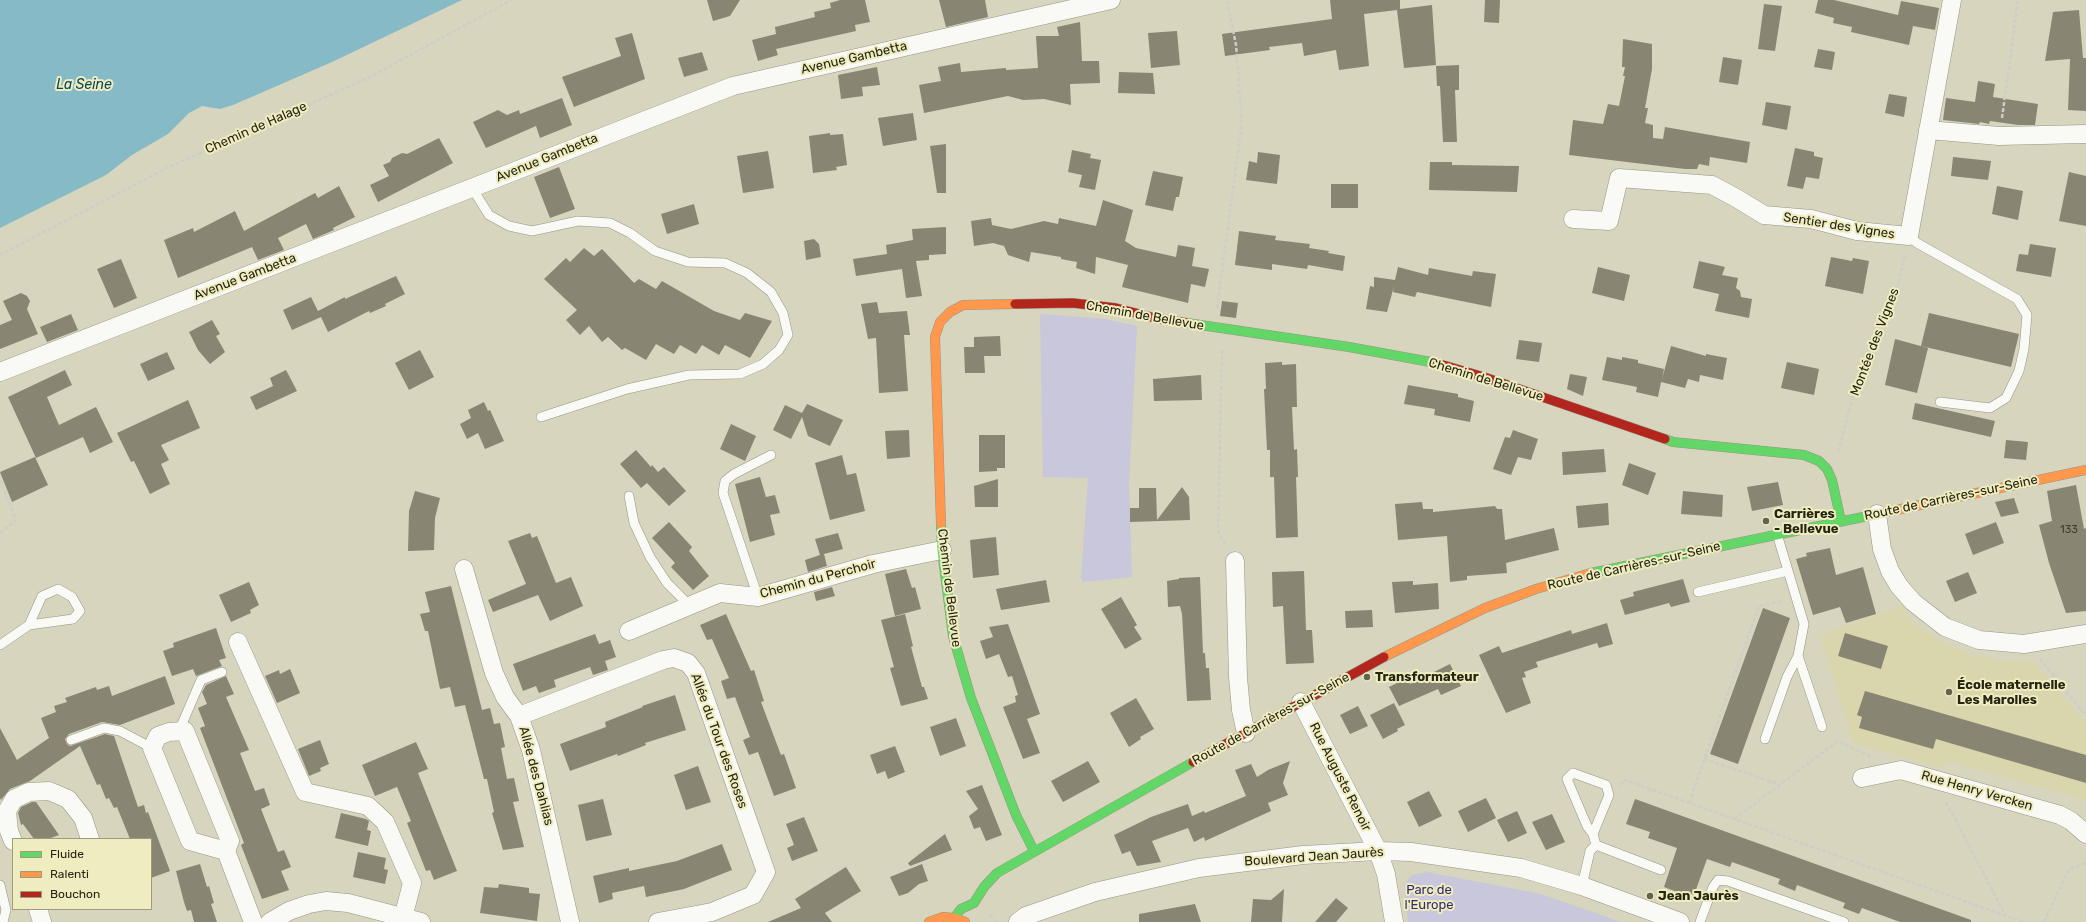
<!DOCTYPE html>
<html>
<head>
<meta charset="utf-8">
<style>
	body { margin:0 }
	#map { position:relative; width:2086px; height:922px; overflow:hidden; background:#d7d5bd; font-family:Rubik,sans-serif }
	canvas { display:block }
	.legend { position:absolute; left:12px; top:838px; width:140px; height:72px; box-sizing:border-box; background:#efecbf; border:1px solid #9f9c7b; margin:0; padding:5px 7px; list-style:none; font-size:12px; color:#262514 }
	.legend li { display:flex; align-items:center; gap:8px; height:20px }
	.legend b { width:20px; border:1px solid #9f9c7b }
</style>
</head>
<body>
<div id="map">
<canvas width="2086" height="922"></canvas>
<ul class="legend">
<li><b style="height:5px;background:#63d668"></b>Fluide</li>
<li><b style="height:5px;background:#ff974d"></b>Ralenti</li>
<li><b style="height:5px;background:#b3261e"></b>Bouchon</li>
</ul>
</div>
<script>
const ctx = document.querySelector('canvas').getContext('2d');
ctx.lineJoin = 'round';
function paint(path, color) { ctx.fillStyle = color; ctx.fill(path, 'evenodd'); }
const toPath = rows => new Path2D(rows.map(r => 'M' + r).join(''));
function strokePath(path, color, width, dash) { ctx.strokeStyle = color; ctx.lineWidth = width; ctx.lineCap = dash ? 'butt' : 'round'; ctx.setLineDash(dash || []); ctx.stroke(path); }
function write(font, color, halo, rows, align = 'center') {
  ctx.font = font + ' Rubik,sans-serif'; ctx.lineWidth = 4; ctx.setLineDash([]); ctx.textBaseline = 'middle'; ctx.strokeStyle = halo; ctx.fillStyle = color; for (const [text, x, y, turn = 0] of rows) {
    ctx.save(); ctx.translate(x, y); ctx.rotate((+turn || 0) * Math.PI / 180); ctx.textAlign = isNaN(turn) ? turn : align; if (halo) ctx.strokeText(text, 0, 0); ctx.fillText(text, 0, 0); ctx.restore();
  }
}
paint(toPath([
	[1904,605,1907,619,1943,643,1973,655,2000,660,2033,661,2086,723,2086,800,1951,762,1945,763,1941,768,1853,743,1820,635]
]), '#d9d6ae');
paint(toPath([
	[1040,314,1105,319,1137,326,1129,483,1132,577,1083,582,1081,578,1088,478,1043,477],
	[1427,872,1541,894,1621,922,1408,922,1404,885,1412,875]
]), '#c8c7db');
paint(toPath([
	[0,0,462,0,332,62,233,105,220,109,202,106,189,113,168,134,132,155,106,175,0,228]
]), '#86bac6');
paint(toPath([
	[707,0,740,0,730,16,713,21],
	[840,0,865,0,870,22,855,25,856,31,776,49,778,55,758,61,752,40,776,34,775,27,815,17,814,12,831,8,830,3],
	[939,0,985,0,988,17,946,27],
	[1330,0,1400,0,1400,9,1432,5,1436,65,1404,68,1397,10,1364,14,1369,66,1339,70,1336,50,1304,56,1302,43,1269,47,1270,50,1225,56,1222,34,1332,19],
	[1485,0,1500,0,1499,23,1484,22],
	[1818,0,1834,0,1898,15,1901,1,1939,8,1935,30,1913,26,1909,45,1851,32,1852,27,1833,23,1834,18,1815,13],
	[1764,4,1782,6,1775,51,1758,49],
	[2079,10,2083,58,2086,58,2086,111,2068,110,2070,59,2045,61,2053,12],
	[1080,22,1082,61,1099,61,1100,83,1070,84,1071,105,1044,99,1023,100,1008,96,924,113,919,85,941,81,938,67,960,63,961,72,1006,68,1006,70,1038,68,1036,36,1059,36,1057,27],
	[1177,31,1180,65,1151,68,1148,33],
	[632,33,645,79,574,107,562,77,621,56,615,38],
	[1623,39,1652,44,1652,69,1645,108,1648,108,1645,123,1653,125,1653,138,1663,139,1665,127,1750,142,1747,163,1710,157,1709,166,1699,164,1697,169,1685,169,1569,155,1573,120,1603,124,1608,104,1619,106,1625,76,1623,76,1625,67,1622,67],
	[1818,49,1835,52,1832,70,1814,67],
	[702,52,708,70,684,77,678,58],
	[1723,57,1742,60,1738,85,1719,82],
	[1459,65,1459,90,1455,90,1457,142,1443,142,1440,86,1437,86,1436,66],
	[877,67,880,85,862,87,863,96,841,99,838,75],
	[1119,72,1153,73,1155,94,1118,93],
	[1978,81,1995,84,1993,97,2038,104,2035,125,2018,125,1990,121,1989,124,1980,122,1979,124,1943,120,1946,98,1975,102],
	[1889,94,1907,97,1904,117,1885,113],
	[562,98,572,125,540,138,536,126,486,148,473,122,498,110,507,115,519,110,520,114],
	[1766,102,1791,106,1787,130,1762,125],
	[913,113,917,140,883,146,878,118],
	[830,133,830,135,843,134,847,165,836,167,837,170,813,173,809,136],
	[439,138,453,163,378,202,370,185,389,176,383,165,390,162,392,158,402,153,407,154],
	[946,144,946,193,937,193,930,146],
	[1795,148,1814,152,1814,156,1823,158,1819,179,1806,177,1803,189,1787,186],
	[1072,150,1091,154,1090,158,1101,160,1095,190,1079,187,1082,175,1068,172],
	[768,151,774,188,743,193,737,156],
	[1258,152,1280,155,1277,184,1246,180,1249,161,1257,163],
	[1953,157,1991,161,1988,180,1951,176],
	[1430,162,1452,162,1452,165,1519,166,1517,192,1429,190],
	[559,167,575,209,550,218,534,177],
	[1153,171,1183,177,1179,197,1176,197,1173,211,1145,205],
	[2069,172,2086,176,2086,226,2059,221],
	[1331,184,1358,184,1358,208,1331,208],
	[339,186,355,217,333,228,334,230,313,239,306,224,278,238,284,250,258,260,252,247,178,278,164,240,193,228,194,232,235,211,244,231,315,193,318,198],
	[1997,186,2023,191,2018,220,1992,214],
	[1103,200,1133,210,1125,241,1136,248,1176,257,1178,245,1195,248,1192,266,1209,269,1205,287,1191,284,1188,303,1122,287,1128,265,1096,257,1095,274,1076,268,1077,262,1061,259,1061,257,1031,252,1029,262,1008,255,1004,246,993,243,974,246,971,221,991,218,992,225,1011,229,1044,221,1058,224,1059,218,1096,226],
	[694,204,699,224,667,234,661,214],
	[946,227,946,254,929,255,929,260,916,261,922,296,906,298,902,269,856,276,853,259,887,254,886,245,913,240,912,229],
	[1239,231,1276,236,1275,240,1310,244,1309,248,1329,251,1328,253,1345,256,1343,271,1308,265,1307,269,1272,264,1272,270,1235,265],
	[814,239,819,244,821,257,806,260,804,241],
	[2030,244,2056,248,2051,277,2016,271,2019,254,2028,255],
	[584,248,594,256,602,249,634,283,639,279,656,289,662,281,714,311,740,320,745,313,772,321,750,358,725,345,719,355,702,345,696,354,680,345,674,354,656,344,646,360,625,348,622,350,608,337,602,342,589,326,580,335,566,320,577,310,544,279,566,258,570,262],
	[1831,257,1852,261,1853,258,1869,261,1863,294,1825,286],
	[121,259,137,298,114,308,97,269],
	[1699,261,1725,267,1722,275,1738,278,1736,288,1740,291,1741,297,1752,299,1749,318,1715,311,1719,294,1693,288],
	[1398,267,1428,275,1429,268,1472,276,1473,271,1496,274,1491,307,1417,292,1415,297,1393,292,1394,286,1387,312,1366,309,1370,286,1374,287,1374,277,1395,280],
	[1598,267,1630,275,1624,301,1592,293],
	[396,276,405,294,385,304,386,306,370,313,369,311,328,332,321,317,292,330,283,310,311,297,318,311,345,297,345,299],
	[21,293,27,296,30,301,27,309,38,334,0,349,0,325,12,320,3,301],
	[1222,301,1238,303,1236,318,1220,316],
	[877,302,879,313,907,311,910,335,904,335,908,391,879,393,876,338,868,339,861,304],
	[1929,313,2019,334,2011,367,1921,346],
	[71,314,78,330,47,342,40,327],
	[212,320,220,334,216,336,225,352,210,364,198,350,189,332],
	[1000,336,1001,356,984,356,985,373,965,373,964,347,974,347,974,337],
	[1895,339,1928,348,1917,393,1885,385],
	[1519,340,1542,343,1539,362,1516,359],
	[1671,346,1706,356,1706,354,1727,358,1723,380,1700,375,1699,382,1688,379,1685,388,1661,382,1658,397,1636,392,1637,387,1602,380,1607,357,1622,360,1622,357,1638,360,1638,363,1664,369,1662,379],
	[420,350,434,377,409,390,395,363],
	[167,352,175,369,148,381,140,364],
	[1282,362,1282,365,1296,364,1297,407,1292,407,1294,450,1297,449,1298,477,1296,477,1298,537,1276,538,1274,477,1270,477,1270,450,1267,450,1264,389,1266,389,1265,363],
	[1787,362,1819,369,1814,395,1781,388],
	[65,370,72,385,47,397,59,425,96,407,113,442,90,453,83,437,36,458,8,397],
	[286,370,297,391,256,410,250,397,273,386,270,378],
	[1570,374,1587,377,1583,396,1567,389],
	[1201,375,1202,400,1154,401,1153,379],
	[1408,385,1458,394,1458,397,1474,401,1470,422,1434,415,1435,409,1404,404],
	[188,400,200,428,161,445,169,460,161,464,170,484,150,494,134,461,131,462,117,433],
	[484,402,488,411,490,410,504,441,485,449,478,433,467,439,460,424,471,418,468,410],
	[1915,403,1995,421,1991,437,1912,419],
	[807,404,843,420,830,446,808,436,802,417,791,439,773,430,785,405,802,413],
	[731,424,756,436,745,461,720,449],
	[909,430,910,457,887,459,885,431],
	[1513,430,1538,439,1531,460,1518,457,1511,475,1493,469,1505,437,1510,438],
	[979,435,1005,435,1005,468,997,468,997,471,979,472],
	[2006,440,2028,442,2026,460,2004,458],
	[1604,449,1606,472,1563,475,1562,452],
	[636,450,651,467,652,465,658,472,664,467,686,491,669,506,647,483,641,488,620,464],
	[842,455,847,475,856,473,865,511,830,520,815,463],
	[35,457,48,485,12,502,0,472],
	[1629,463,1656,473,1648,495,1622,485],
	[760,477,766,497,775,495,780,513,770,515,775,535,750,542,735,484],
	[998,479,998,507,975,507,974,486],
	[1778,482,1783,505,1752,511,1747,487],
	[2076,485,2084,529,2086,528,2086,611,2066,613,2049,563,2039,525,2052,521,2047,491],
	[1182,487,1189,497,1190,520,1130,522,1130,508,1139,508,1139,488,1156,488,1157,520],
	[415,491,440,498,435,518,434,550,408,551,409,511],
	[1683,491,1723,495,1722,517,1681,514],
	[2014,498,2019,513,2001,517,1995,502],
	[1422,502,1423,509,1433,509,1433,512,1495,506,1497,509,1502,509,1505,540,1554,528,1559,550,1506,563,1507,573,1467,576,1467,580,1450,582,1447,536,1398,540,1395,504],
	[1608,503,1609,525,1578,528,1576,506],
	[669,522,692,547,689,551,709,576,693,590,671,567,675,563,652,538],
	[1996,522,2004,543,1973,555,1965,534],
	[530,533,532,538,537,536,556,583,571,577,583,606,550,621,538,595,493,612,488,600,526,584,508,541],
	[838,533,843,549,824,554,827,566,808,572,805,560,820,555,815,539],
	[996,537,999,575,973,578,970,540],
	[1830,548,1836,575,1863,567,1876,614,1846,623,1840,607,1813,615,1796,559,1807,556,1806,553],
	[906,569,912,588,915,587,921,609,895,616,885,574],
	[1304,571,1306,630,1312,630,1314,663,1286,664,1283,606,1273,607,1272,572],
	[1968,572,1977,593,1955,602,1946,581],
	[1200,577,1203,653,1205,653,1206,668,1209,668,1211,700,1187,701,1182,614,1180,606,1168,607,1167,581,1179,579,1179,578],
	[1683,579,1690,602,1671,607,1669,603,1625,615,1620,600,1634,596,1633,592],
	[1046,580,1050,602,1001,610,996,589],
	[1413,581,1413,585,1438,583,1439,609,1395,613,1392,582],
	[249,582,259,605,250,610,251,613,231,622,219,595],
	[451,586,482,710,490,708,494,724,500,723,505,747,501,748,507,779,514,778,519,801,513,802,524,847,503,850,492,813,494,812,487,779,484,779,465,705,455,707,450,687,440,689,428,631,425,631,420,614,430,612,425,592],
	[832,587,835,596,816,601,814,592],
	[1121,597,1137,625,1134,627,1142,639,1125,649,1101,609],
	[1763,608,1790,618,1738,764,1710,754],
	[1372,610,1373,627,1346,628,1345,611],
	[726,614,751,671,754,670,764,701,761,702,781,755,784,754,796,788,774,796,758,752,749,755,743,740,750,737,735,697,727,699,721,681,729,678,712,639,707,640,700,625],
	[905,614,913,646,911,647,922,687,924,687,928,699,901,706,890,668,894,667,881,620],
	[1607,623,1613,644,1599,648,1597,643,1536,662,1538,667,1524,672,1526,677,1522,678,1531,703,1506,713,1479,655,1499,646,1502,653,1571,630,1572,634],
	[1008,624,1040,714,1027,719,1040,753,1023,759,1003,707,1016,702,1015,696,1018,695,1012,676,1008,677,999,654,986,659,980,641,993,637,989,627],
	[216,628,226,658,219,660,222,666,196,676,193,669,172,676,163,651,174,647,173,643],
	[1845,633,1888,646,1881,669,1838,656],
	[595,634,599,644,610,640,616,657,605,661,608,670,593,675,590,667,554,680,556,687,539,693,536,686,523,691,513,664],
	[1450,664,1461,686,1441,695,1438,689,1399,706,1389,687,1407,678,1410,684],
	[290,669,300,693,277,703,265,676,279,670,280,674],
	[165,676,175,704,120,725,102,722,69,734,65,739,67,744,70,746,105,734,114,736,138,807,144,805,146,813,148,812,170,871,151,878,151,839,130,839,117,807,114,808,109,798,106,799,100,784,97,785,80,746,30,781,10,789,1,800,0,798,0,728,17,760,49,738,41,718,56,712,54,706,67,702,65,698,96,687,97,690,109,686,112,696],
	[226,676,234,694,226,697,249,750,240,753,255,791,264,788,270,805,261,809,278,852,284,850,291,867,281,871,289,890,262,899,241,845,244,843,200,728,205,726,198,708,207,704,202,692,206,685],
	[1865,691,2086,755,2086,783,1936,739,1933,749,1859,728,1862,717,1857,715],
	[675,695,686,730,645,743,646,745,618,756,617,754,570,771,560,744,606,727,605,722,643,707,642,706],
	[1136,698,1154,729,1140,737,1141,739,1129,747,1110,713],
	[1394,703,1405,725,1397,729,1398,731,1383,739,1370,715],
	[1358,706,1368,726,1350,734,1340,715],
	[956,718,966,746,940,756,930,727],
	[320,740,329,764,320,768,321,771,309,776,298,749],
	[416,742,428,769,418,773,457,871,434,880,430,870,426,871,407,823,411,821,397,787,375,796,362,765],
	[895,746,905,772,888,779,885,771,877,774,870,755],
	[1088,761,1100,782,1063,802,1051,781],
	[1290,761,1283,783,1288,795,1268,803,1271,811,1205,841,1204,837,1194,842,1188,828,1152,841,1161,862,1137,866,1130,851,1122,854,1114,835,1151,817,1188,804,1192,816,1204,811,1205,813,1246,796,1235,770,1251,764,1257,777,1268,770],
	[698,766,711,802,686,810,674,775],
	[982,785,1002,835,986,841,980,827,974,829,969,816,978,809,966,791],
	[1429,791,1442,816,1419,827,1407,802],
	[1486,798,1496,818,1468,832,1458,811],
	[603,799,612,835,586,841,578,805],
	[1635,799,1971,920,1971,922,1900,922,1862,908,1859,914,1843,908,1845,903,1797,885,1795,891,1778,884,1780,879,1732,862,1730,867,1707,859,1694,895,1686,892,1685,895,1664,887,1677,848,1648,838,1650,832,1626,824],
	[32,802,36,802,59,835,48,839,34,839,23,824,21,825,18,813,21,807],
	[1517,811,1527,833,1508,842,1497,820],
	[341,813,366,819,369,821,367,830,371,831,368,846,335,838],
	[1552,814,1565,842,1546,850,1532,822],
	[804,817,818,851,792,861,787,848,794,845,786,824],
	[945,834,952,850,910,866,908,863],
	[722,844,732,870,684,889,646,897,644,886,612,893,613,899,599,903,593,876,629,868,629,871,677,861],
	[358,852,386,858,384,869,388,870,385,884,353,877],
	[200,864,207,887,209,886,214,903,211,904,217,922,194,922,191,910,187,911,184,902,176,871],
	[922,864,928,881,919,884,908,893,899,896,890,877],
	[846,867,861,891,825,913,832,922,768,922,801,908,795,899],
	[499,884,529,888,529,893,540,894,537,921,480,913,484,887,498,888],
	[1284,889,1282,922,1251,922,1253,899,1271,900],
	[1336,898,1348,908,1336,922,1315,922],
	[1195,904,1201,922,1139,922,1139,914]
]), '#898573');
const lane = toPath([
	[472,188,489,215,509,226,532,231,578,221,610,223,630,233,655,251,688,262,725,263,747,273,771,292,783,313,788,335,779,350,763,364,740,374,689,375,627,389,541,417],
	[1909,236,1917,243,2017,299,2027,315,2024,349,2019,371,2006,398,1990,408,1940,402],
	[629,496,634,523,650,557,667,583,690,606],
	[1698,592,1788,571],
	[758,597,723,493,725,481,734,474,771,455],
	[0,645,29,625,73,619,80,611,72,597,58,589,42,596,29,625],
	[1798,656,1822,727],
	[179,731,201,680,222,672],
	[1765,739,1787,677,1798,656,1804,624,1777,534],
	[71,740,104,728,120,731,152,748],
	[1593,834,1609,795,1606,785,1573,773,1567,779,1587,826,1593,834,1596,845],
	[0,885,6,910,3,922],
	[1582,886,1590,851,1596,845,1661,870],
	[1700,922,1713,887,1718,880,1728,881,1844,922]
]);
const street = toPath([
	[1928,130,1999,136,2086,134],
	[1573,219,1609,221,1619,178,1712,185,1738,199,1764,215,1811,219,1857,231,1909,236,1952,0],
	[0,372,733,86,1111,0],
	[1877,514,1882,549,1890,571,1899,586,1913,602,1945,627,1979,640,2024,644,2086,634],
	[1235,561,1238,677,1241,710,1246,733],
	[464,569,494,673,505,697,519,716,531,750,570,922],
	[629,631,720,593,758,597,873,564,942,550],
	[238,642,305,792,368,806,385,822,412,883,403,918],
	[1301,702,1378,851,1386,874,1394,922],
	[519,716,663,660,674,658,688,663,696,673,766,872,753,895,712,912,658,922],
	[1862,778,1901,770,2060,815,2071,821,2086,834],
	[13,841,9,831,7,811,14,799,29,792,49,791,68,799,83,818,90,839],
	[226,851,190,841,152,748,158,736,169,732,185,731,230,841,226,851,253,922],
	[38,909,42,922],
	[270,922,289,911,309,904,326,901,348,903,421,922],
	[1018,922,1026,916,1095,892,1199,868,1303,855,1378,851,1411,852,1521,868,1582,886,1680,922]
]);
const fast = toPath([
	[1187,323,1349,347,1436,363],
	[1665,439,1673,442,1804,455,1819,461,1827,469,1832,480,1841,521],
	[941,524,942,550,953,636,971,698,1016,815,1034,851],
	[1591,573,1868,516],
	[954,918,961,909,974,903,984,887,997,873,1193,762]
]);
const slow = toPath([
	[1868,516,2086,470],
	[941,524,935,337,940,322,950,312,963,305,1015,304],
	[1384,657,1485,608,1536,589,1591,573],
	[929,922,943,917,954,918,965,922]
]);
const jam = toPath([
	[1015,304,1073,303,1116,308,1155,318,1187,323],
	[1436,363,1484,377,1665,439],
	[1193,762,1384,657]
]);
strokePath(lane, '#979582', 10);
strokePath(street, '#979582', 19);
strokePath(fast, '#979582', 10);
strokePath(slow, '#979582', 10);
strokePath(jam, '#979582', 10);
strokePath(toPath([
	[2002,118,2018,0],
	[0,255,167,168,368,78,511,0],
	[1217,308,1242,122,1236,45,1227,0],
	[1222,350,1218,532,1227,547],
	[1838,452,1859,375,1898,285,1905,254],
	[0,480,16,520,0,533],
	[2040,659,2086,716],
	[1704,759,1779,784],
	[1620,785,1625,780,2023,922],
	[1946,802,2006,916],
	[1689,803,1759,606,1783,601],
	[1734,819,1838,741,1872,757],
	[990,915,996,922],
	[2044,922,2069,869,2086,863]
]), '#cecec7', 2.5, [4, 2]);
strokePath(lane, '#f9f9f5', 9);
strokePath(street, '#f9f9f5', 18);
strokePath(fast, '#63d668', 9);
strokePath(slow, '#ff974d', 9);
strokePath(jam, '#b3261e', 9);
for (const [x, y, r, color] of [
	[1766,521,4,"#64634f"],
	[1367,677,4,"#64634f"],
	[1949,692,4,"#64634f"],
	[1650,896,4,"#64634f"]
]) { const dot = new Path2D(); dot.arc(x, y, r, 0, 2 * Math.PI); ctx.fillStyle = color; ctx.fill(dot); strokePath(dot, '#efecbf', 1.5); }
write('11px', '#3f3d2c', null, [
	["133",2069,530]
]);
write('13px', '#262514', '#efecbf', [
	["Avenue Gambetta",854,58,-13],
	["Chemin de Halage",256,128,-24],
	["Avenue Gambetta",547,158,-22],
	["Sentier des Vignes",1839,226,9],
	["Avenue Gambetta",245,277,-21],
	["Chemin de Bellevue",1145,316,10],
	["Montée des Vignes",1875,342,-69],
	["Chemin de Bellevue",1486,380,17],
	["Route de Carrières-sur-Seine",1951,498,-12],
	["Route de Carrières-sur-Seine",1634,566,-13],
	["Chemin du Perchoir",818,579,-15],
	["Chemin de Bellevue",949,588,83],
	["Route de Carrières-sur-Seine",1271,719,-29],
	["Allée du Tour des Roses",719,741,70],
	["Allée des Dahlias",536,776,75],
	["Rue Auguste Renoir",1340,777,63],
	["Rue Henry Vercken",1977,791,16],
	["Boulevard Jean Jaurès",1314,857,-4]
]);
write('bold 13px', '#262514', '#efecbf', [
	["Carrières",1774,514],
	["- Bellevue",1774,529],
	["Transformateur",1375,677],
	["École maternelle",1957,685],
	["Les Marolles",1957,700],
	["Jean Jaurès",1658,896]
], 'left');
write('13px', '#332a6f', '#efecbf', [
	["Parc de",1429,890],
	["l'Europe",1429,905]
]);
write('italic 14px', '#04485c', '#efecbf', [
	["La Seine",84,85]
]);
</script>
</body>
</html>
